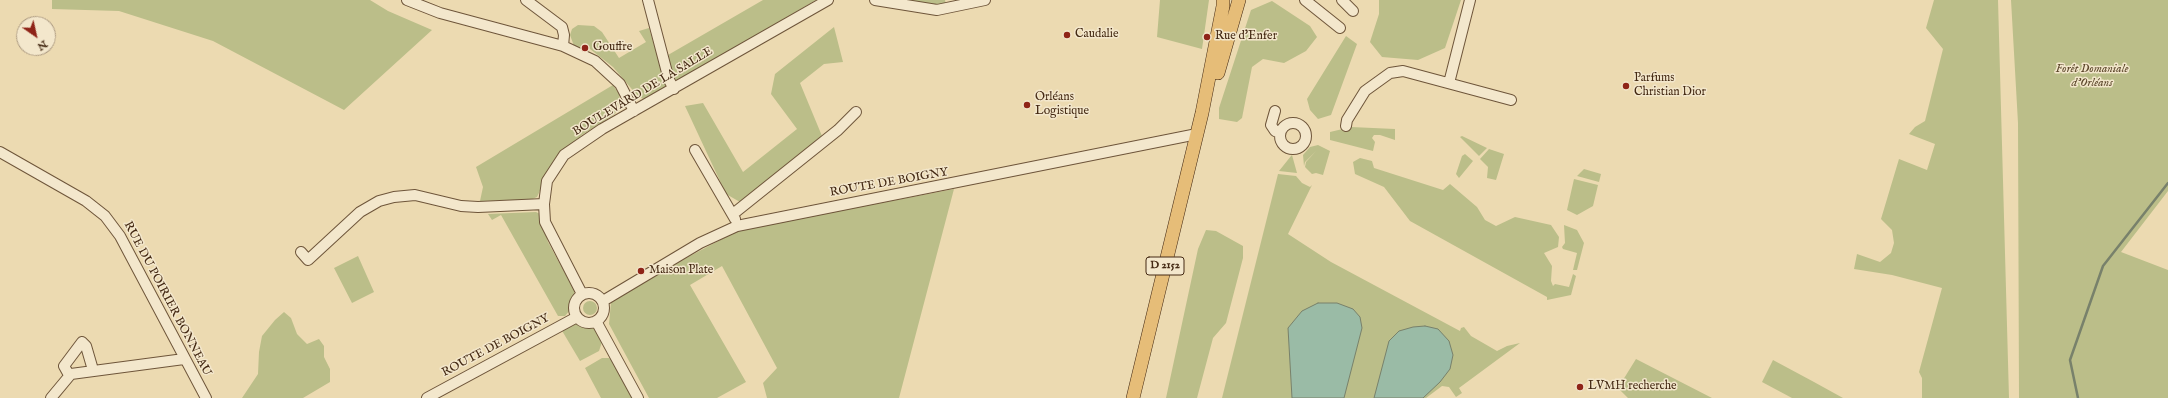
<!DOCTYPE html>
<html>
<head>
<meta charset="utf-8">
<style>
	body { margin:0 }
	#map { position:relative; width:2168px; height:398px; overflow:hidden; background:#ecdab1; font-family:"IM FELL English",serif }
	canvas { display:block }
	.north { position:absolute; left:16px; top:16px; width:40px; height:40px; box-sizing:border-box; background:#f3e7cc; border:1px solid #ad9b82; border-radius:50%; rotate:146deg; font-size:11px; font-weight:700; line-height:16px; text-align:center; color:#442913 }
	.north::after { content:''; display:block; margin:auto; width:14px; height:18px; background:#8f2418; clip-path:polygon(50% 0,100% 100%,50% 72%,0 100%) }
</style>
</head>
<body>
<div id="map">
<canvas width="2168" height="398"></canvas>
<div class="north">N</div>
</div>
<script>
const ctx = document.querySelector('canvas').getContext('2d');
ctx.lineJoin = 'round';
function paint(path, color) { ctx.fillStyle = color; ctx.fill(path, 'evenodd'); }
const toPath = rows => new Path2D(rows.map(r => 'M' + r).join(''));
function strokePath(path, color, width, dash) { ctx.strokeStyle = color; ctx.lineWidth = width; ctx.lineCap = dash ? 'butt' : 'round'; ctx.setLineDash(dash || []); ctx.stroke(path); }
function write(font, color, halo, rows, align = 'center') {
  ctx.font = font + ' "IM FELL English",serif'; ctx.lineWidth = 3; ctx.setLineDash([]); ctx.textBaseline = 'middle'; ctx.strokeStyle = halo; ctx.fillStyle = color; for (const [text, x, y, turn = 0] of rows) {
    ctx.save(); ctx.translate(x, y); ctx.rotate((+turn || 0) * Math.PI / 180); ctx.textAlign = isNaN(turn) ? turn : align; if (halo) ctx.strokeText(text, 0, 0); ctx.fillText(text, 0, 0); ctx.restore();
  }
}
paint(toPath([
	[52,0,370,0,388,11,432,30,344,110,213,41,119,11,52,9],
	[763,0,816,0,680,80,676,80,672,76,668,55],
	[901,0,945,0,946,5,930,5],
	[1160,0,1209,0,1202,49,1157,37],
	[1379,0,1461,0,1445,48,1418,60,1382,57,1370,42,1379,14],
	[1934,0,1998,0,2009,398,1922,398,1922,378,1919,372,1942,288,1892,275,1854,269,1857,254,1880,262,1891,253,1894,243,1892,230,1881,219,1899,159,1927,170,1935,144,1909,134,1915,127,1925,121,1943,49,1926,28],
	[2011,0,2168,0,2168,191,2121,252,2168,270,2168,398,2019,398,2018,123],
	[1272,1,1310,26,1317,37,1306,51,1284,63,1263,59,1252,67,1242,118,1237,122,1219,119,1219,108,1251,10],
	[578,25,594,26,602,32,619,58,646,42,639,31,649,28,666,86,665,89,643,99,636,94,613,67,590,49,583,46,581,50,574,46,570,35,572,29],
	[834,27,843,62,824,64,800,83,822,136,740,202,726,194,685,106,703,103,743,172,797,129,771,94,775,74],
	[1346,36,1357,44,1331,115,1318,119,1310,110,1307,99],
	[613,85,619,94,620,101,615,114,582,135,554,161,537,197,530,200,480,201,483,187,476,167],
	[1351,127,1395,129,1395,140,1380,135,1374,135,1372,138,1375,142,1373,151,1330,140,1330,132],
	[1462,136,1487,148,1479,156,1460,137],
	[1318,145,1330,151,1323,175,1316,173,1312,174,1305,167,1306,162,1316,151,1305,162,1304,166,1303,155,1310,147],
	[1489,149,1504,154,1496,180,1487,178,1488,167,1480,159],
	[1465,154,1473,161,1459,178,1456,174,1462,156],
	[1292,155,1297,173,1279,171,1291,156],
	[1360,158,1372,161,1374,168,1443,190,1450,184,1477,207,1485,220,1496,226,1515,217,1551,225,1559,237,1558,247,1544,253,1552,266,1551,281,1553,286,1555,284,1569,287,1573,274,1576,276,1571,295,1547,300,1547,297,1410,221,1384,187,1355,174,1353,162],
	[1584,169,1601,174,1599,182,1577,176],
	[1278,174,1296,176,1302,183,1310,187,1312,185,1288,234,1331,262,1460,331,1461,328,1464,327,1471,336,1497,351,1507,346,1520,343,1459,388,1462,393,1456,397,1449,387,1442,386,1426,398,1222,398],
	[1574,179,1598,185,1593,206,1577,215,1567,210],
	[954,189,899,398,767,398,763,383,777,368,722,266,690,285,746,382,717,398,649,398,609,324,611,302,690,256,739,230],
	[536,212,540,214,548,242,574,290,575,296,570,310,565,316,558,316,501,215,492,220,488,214],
	[1564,225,1577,230,1584,243,1577,270,1573,270,1577,253,1563,249,1562,247,1565,243],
	[1206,230,1216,231,1243,246,1243,258,1226,323,1213,338,1197,398,1166,398,1198,249],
	[358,256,374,292,352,303,334,268],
	'583 308a7 7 0 1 1 14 0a7 7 0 1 1-14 0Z',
	[284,312,291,318,297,334,307,344,319,339,324,346,324,357,330,369,330,382,303,398,242,398,258,374,259,352,262,336,275,320],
	[578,322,594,328,602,342,599,351,580,361,561,329],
	[602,358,609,358,613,361,634,398,601,398,585,368],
	[1636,359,1712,398,1628,398,1618,388],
	[1773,360,1814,382,1843,398,1792,398,1762,382]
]), '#bbbe89');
const water = toPath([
	[1318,303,1337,303,1353,309,1360,317,1362,328,1344,398,1292,398,1288,328,1302,311,1318,303],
	[1425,326,1438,329,1449,341,1453,355,1450,369,1440,382,1423,398,1374,398,1389,341,1399,331,1413,327,1425,326]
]);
paint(water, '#9abba6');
strokePath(water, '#78816b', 1);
strokePath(toPath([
	[2078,398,2070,360,2103,266,2168,183]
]), '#78816b', 2.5);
const minor = toPath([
	[407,0,440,13,563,46,595,61,620,84,634,111],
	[526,0,562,27,564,35,563,46],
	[648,0,669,80,674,89],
	[875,0,937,10,985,0],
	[1305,0,1340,28],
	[1342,0,1353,11],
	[1449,83,1470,0],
	[1275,111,1271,125,1275,131,1280,133],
	'1280 136a13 13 0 1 1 26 0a13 13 0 1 1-26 0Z',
	[1346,126,1347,120,1365,91,1390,73,1403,71,1511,100],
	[695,150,735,219],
	[0,152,86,201,105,216,120,236,206,398],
	[733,214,838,130,856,112],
	[301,252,308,260,360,212,379,201,394,197,415,195,461,206,478,207,544,204],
	'574 308a15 15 0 1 1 30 0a15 15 0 1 1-30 0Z',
	[582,294,545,222,544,204,547,181,564,155,602,129,828,0],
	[603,301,700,243,737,226,1197,134],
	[596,321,638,398],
	[69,375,64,366,82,342,86,346,93,370],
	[51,398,71,374,184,359],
	[427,398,577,317]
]);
const major = toPath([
	[1218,73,1239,0],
	[1133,398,1202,113,1223,6,1223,0]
]);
strokePath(minor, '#6e553a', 12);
strokePath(major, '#442913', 14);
strokePath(minor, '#f3e7cc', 10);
strokePath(major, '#e6bd78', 13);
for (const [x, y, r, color] of [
	[1067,35,4,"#8f2418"],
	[1207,37,4,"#8f2418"],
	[585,48,4,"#8f2418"],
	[1626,86,4,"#8f2418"],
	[1027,105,4,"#8f2418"],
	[641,271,4,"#8f2418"],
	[1580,387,4,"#8f2418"]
]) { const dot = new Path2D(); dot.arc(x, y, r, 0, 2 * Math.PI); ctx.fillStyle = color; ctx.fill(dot); strokePath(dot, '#f3e7cc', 1.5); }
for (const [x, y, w] of [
	[1165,266,38]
]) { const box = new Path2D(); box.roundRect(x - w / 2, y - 9, w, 18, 3); ctx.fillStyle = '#f3e7cc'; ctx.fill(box); strokePath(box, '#442913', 1); }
write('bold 11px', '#442913', null, [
	["D 2152",1165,266]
]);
write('12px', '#442913', '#f3e7cc', [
	["Caudalie",1075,35],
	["Rue d'Enfer",1215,37],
	["Gouffre",593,48],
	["Parfums",1634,79],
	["Christian Dior",1634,93],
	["Orléans",1035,98],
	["Logistique",1035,112],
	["Maison Plate",649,271],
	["LVMH recherche",1588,387]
], 'left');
write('italic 12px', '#5c472b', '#f3e7cc', [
	["Forêt Domaniale",2092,70],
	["d'Orléans",2092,84]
]);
write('12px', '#442913', '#f3e7cc', [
	["BOULEVARD DE LA SALLE",643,92,-31],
	["ROUTE DE BOIGNY",889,183,-10],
	["RUE DU POIRIER BONNEAU",167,299,62],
	["ROUTE DE BOIGNY",496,346,-28]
]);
</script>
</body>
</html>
